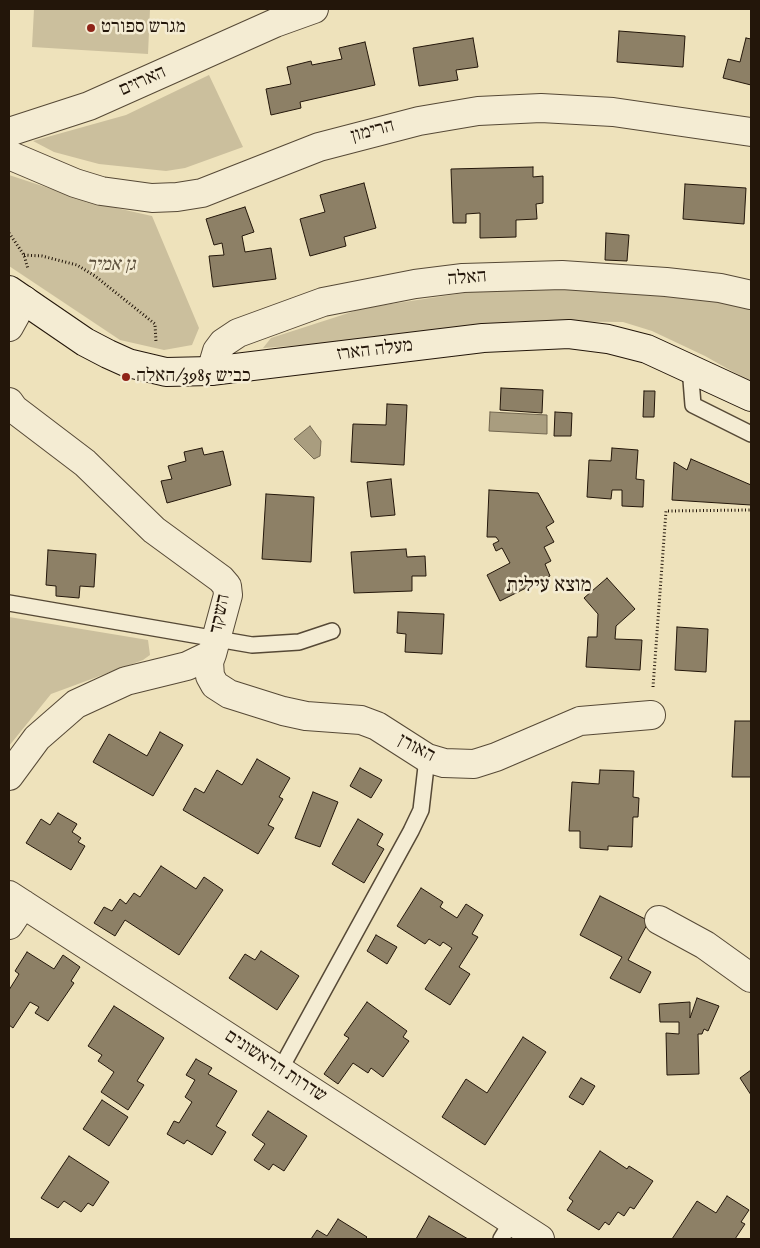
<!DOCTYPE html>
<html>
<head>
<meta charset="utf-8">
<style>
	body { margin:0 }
	#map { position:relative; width:760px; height:1248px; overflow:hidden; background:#eee2bb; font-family:"IM FELL English",serif }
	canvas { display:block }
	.frame { position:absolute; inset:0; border:10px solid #23160a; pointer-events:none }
</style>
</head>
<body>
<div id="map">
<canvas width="760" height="1248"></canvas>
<div class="frame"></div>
</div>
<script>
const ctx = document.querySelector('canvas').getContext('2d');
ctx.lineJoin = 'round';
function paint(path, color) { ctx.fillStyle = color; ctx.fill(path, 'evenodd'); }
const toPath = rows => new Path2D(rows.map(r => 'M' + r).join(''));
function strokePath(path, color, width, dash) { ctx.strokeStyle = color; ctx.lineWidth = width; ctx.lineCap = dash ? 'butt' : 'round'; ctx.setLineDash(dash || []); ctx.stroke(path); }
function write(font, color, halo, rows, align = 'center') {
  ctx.font = font + ' "IM FELL English","Frank Ruhl Libre",serif'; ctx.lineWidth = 5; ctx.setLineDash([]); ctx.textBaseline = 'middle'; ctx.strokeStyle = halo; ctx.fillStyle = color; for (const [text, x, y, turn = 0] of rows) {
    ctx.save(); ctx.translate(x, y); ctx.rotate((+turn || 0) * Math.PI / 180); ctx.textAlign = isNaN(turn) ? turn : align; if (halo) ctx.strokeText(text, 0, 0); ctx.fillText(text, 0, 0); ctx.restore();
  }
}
paint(toPath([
	[34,9,150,9,148,54,32,47],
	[209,75,243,147,185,168,166,171,99,164,54,152,33,141,126,115],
	[9,175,94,203,152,216,199,328,192,345,164,350,120,340,9,266],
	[561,286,672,291,751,307,751,382,705,356,652,331,623,322,517,321,359,341,263,348,271,338,364,308,471,292],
	[9,617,148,640,150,655,143,660,51,694,9,746]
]), '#cbbf9d');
const water = toPath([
	[490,412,547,415,547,434,489,431,490,412],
	[310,426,321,441,320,456,314,459,294,439,310,426]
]);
paint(water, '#a99d7f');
strokePath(water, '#736750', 1);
const building = toPath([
	[619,31,685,36,683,67,617,62,619,31],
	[473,38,478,67,456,70,458,80,419,86,413,48,473,38],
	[746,38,751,39,751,85,723,78,728,59,740,62,746,38],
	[365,42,375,85,300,102,301,108,271,115,266,89,291,84,287,67,311,61,312,65,342,59,339,48,365,42],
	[533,167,533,177,543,176,543,203,536,204,537,219,516,220,516,237,480,238,480,213,466,214,466,223,453,223,451,169,533,167],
	[364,183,376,228,344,237,346,246,310,256,300,219,325,212,320,195,364,183],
	[685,184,746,188,744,224,683,219,685,184],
	[245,207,254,232,242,236,245,252,271,248,276,279,213,287,209,256,224,255,222,243,214,245,206,219,245,207],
	[606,233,629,235,627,261,605,260,606,233],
	[501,388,543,390,542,413,500,410,501,388],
	[644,391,655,391,654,417,643,417,644,391],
	[387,404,407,405,404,465,351,462,353,424,386,425,387,404],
	[555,412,572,413,571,436,554,436,555,412],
	[202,448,204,455,223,451,231,485,167,503,161,481,172,479,168,466,186,461,184,452,202,448],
	[612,448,638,450,636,479,644,480,643,507,622,506,622,490,612,490,611,499,587,497,589,460,611,461,612,448],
	[691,459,751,485,751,505,672,500,674,462,687,470,691,459],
	[391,479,395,515,371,517,367,482,391,479],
	[489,490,538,493,554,522,546,527,554,542,544,547,551,561,545,564,550,576,500,601,487,575,510,563,502,548,496,551,493,544,499,541,496,537,487,537,489,490],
	[266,494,314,497,311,562,262,559,266,494],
	[406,549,407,557,425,556,426,576,412,576,412,591,354,593,351,552,406,549],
	[48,550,96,554,94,587,80,586,79,598,56,596,56,586,46,585,48,550],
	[607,578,635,609,616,626,615,639,642,640,640,670,586,667,588,637,597,637,598,614,584,598,607,578],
	[398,612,444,614,442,654,405,652,406,634,397,633,398,612],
	[677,627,708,629,706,672,675,670,677,627],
	[735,721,751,721,751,777,732,777,735,721],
	[160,732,183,745,153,796,93,762,109,734,147,756,160,732],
	[257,759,290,778,279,797,283,799,268,825,274,828,258,854,183,810,195,788,204,793,217,770,242,785,257,759],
	[360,768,382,780,371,798,350,786,360,768],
	[600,770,634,771,633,797,639,798,638,817,633,817,632,847,608,846,608,850,580,848,580,831,569,831,572,782,599,784,600,770],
	[313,792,338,802,320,847,295,838,313,792],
	[58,813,77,824,72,832,81,838,78,842,85,846,71,870,26,843,41,819,50,825,58,813],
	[358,819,383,834,377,845,384,849,364,883,332,864,358,819],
	[161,866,196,889,204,877,223,890,179,955,125,920,115,936,94,923,104,907,112,911,120,899,126,904,134,893,140,897,161,866],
	[421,888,443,902,440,907,457,918,466,904,483,915,472,934,478,937,459,967,470,974,450,1005,425,989,452,948,443,942,440,946,429,939,425,944,397,926,421,888],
	[600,896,649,921,628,960,651,972,640,993,610,978,622,957,580,935,600,896],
	[376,935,397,947,387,964,367,951,376,935],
	[261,951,299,976,277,1010,229,978,245,954,255,960,261,951],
	[27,952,54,969,63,955,80,967,71,981,74,983,48,1021,35,1013,39,1007,30,1002,13,1028,9,1025,9,990,19,974,15,971,27,952],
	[697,998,719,1006,708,1031,704,1029,702,1034,698,1034,699,1074,667,1075,666,1033,679,1034,679,1022,660,1022,659,1004,690,1002,690,1018,697,998],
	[367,1002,407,1031,403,1037,409,1041,383,1077,371,1068,368,1073,353,1063,338,1084,324,1074,349,1038,344,1035,367,1002],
	[114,1006,164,1038,137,1081,144,1085,128,1110,101,1092,114,1072,98,1061,102,1055,88,1046,114,1006],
	[523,1037,546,1052,485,1145,442,1117,466,1079,487,1093,523,1037],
	[196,1059,212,1068,208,1074,237,1091,216,1126,226,1132,212,1155,187,1140,184,1144,167,1134,174,1121,179,1123,192,1102,185,1097,195,1080,186,1075,196,1059],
	[751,1070,751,1095,740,1078,751,1070],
	[581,1078,595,1086,583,1105,569,1097,581,1078],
	[102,1100,128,1117,109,1146,83,1129,102,1100],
	[268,1111,307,1136,284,1171,273,1164,269,1170,254,1160,265,1144,252,1135,268,1111],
	[600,1151,627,1169,629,1166,653,1181,634,1209,630,1207,624,1216,618,1212,609,1225,605,1222,599,1230,567,1210,573,1201,569,1198,600,1151],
	[69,1156,109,1182,93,1206,88,1203,81,1212,64,1201,58,1208,41,1198,69,1156],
	[727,1196,749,1210,741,1222,745,1224,735,1239,672,1239,697,1201,716,1213,727,1196],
	[429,1216,468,1239,416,1239,429,1216],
	[338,1219,367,1237,365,1239,311,1239,317,1230,327,1236,338,1219]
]);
paint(building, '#8d8066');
strokePath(building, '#23160a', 1);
const lane = toPath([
	[690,367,693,405,751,434],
	[9,603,252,645,299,642,332,631],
	[280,1070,411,831,421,810,427,758],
	[501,1239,512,1221]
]);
const street = toPath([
	[9,132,89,106,275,23,314,9],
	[9,155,75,183,101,191,152,198,177,197,202,193,319,147,419,121,478,111,541,108,613,112,751,132],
	[9,327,24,300],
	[211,371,217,351,223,343,238,333,323,302,415,284,463,278,562,275,666,282,720,288,751,295],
	[9,402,14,409,85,463,154,530,221,579,227,586,228,595,212,654,187,666,126,681,76,704,37,738,9,776],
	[212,654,209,662,210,676,215,685,229,694,283,711,306,716,361,720,377,726,427,758,444,763,474,764,496,757,580,721,651,715],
	[9,895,540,1239],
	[659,920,705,945,751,978],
	[9,925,23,904]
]);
const secondary = toPath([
	[9,290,85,342,108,354,128,363,166,372,211,371,483,338,569,334,608,339,647,349,751,397]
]);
strokePath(lane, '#564936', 18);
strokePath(street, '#564936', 30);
strokePath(secondary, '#23160a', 30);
strokePath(toPath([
	[9,233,24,255,28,269],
	[24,255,42,256,77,265,95,276,155,324,156,342],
	[653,687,666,511,751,510]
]), '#23160a', 3, [1, 2.5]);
strokePath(lane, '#f4ecd3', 15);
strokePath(street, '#f4ecd3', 28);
strokePath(secondary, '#f4ecd3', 28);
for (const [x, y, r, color] of [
	[91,28,5,"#8f2418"],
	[126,377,5,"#8f2418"]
]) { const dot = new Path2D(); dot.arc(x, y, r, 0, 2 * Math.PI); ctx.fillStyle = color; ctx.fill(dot); strokePath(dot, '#f4ecd3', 2); }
write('19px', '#23160a', '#f4ecd3', [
	["מגרש ספורט",101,28],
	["כביש 3985/האלה",136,377]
], 'left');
write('19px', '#23160a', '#f4ecd3', [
	["הארזים",143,82,-24],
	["הרימון",373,132,-15],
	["האלה",467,279,-5],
	["מעלה הארז",375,351,-7],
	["השקד",221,614,-78],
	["האורן",416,749,28],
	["שדרות הראשונים",275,1067,33]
]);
write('italic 19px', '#5e513d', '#f4ecd3', [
	["גן אמיר",111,266]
]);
write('21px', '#23160a', '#f4ecd3', [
	["מוצא עילית",549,587]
]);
</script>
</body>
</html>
